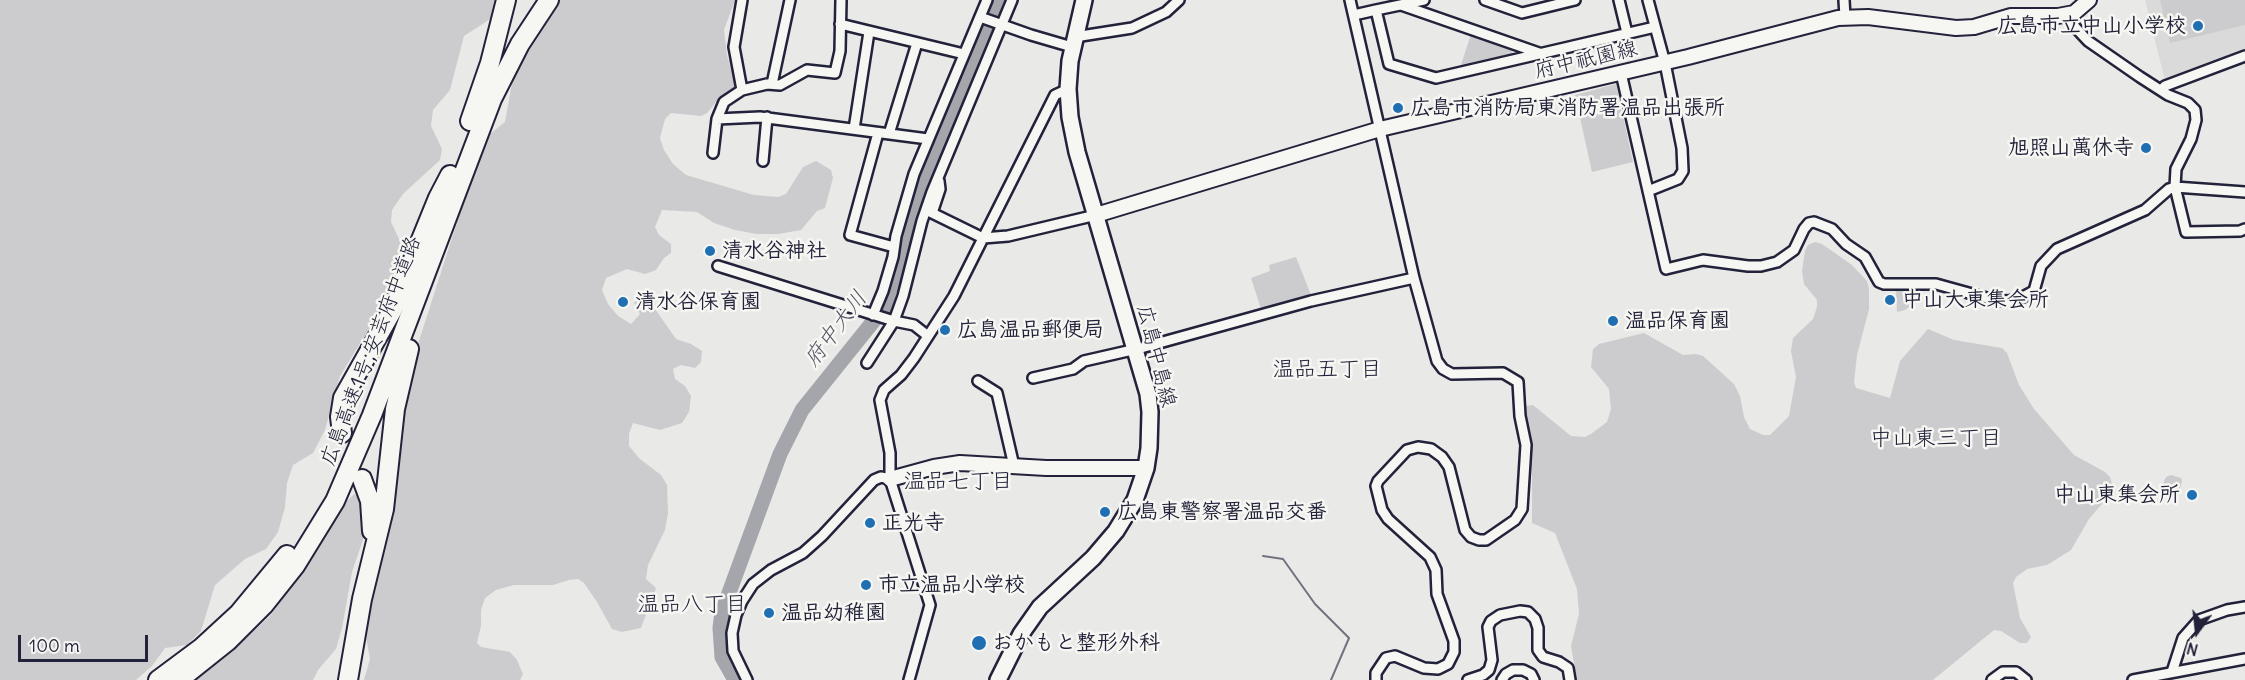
<!DOCTYPE html>
<html>
<head>
<meta charset="utf-8">
<style>
	body { margin:0 }
	#map { position:relative; width:2245px; height:680px; overflow:hidden; background:#e9e9e7; font-family:Delius,sans-serif }
	canvas { display:block }
	.north { position:absolute; left:2167px; top:602px; width:60px; height:60px; -webkit-text-stroke:4px #f6f6f2; paint-order:stroke; rotate:195deg; font-size:16px; font-weight:700; line-height:24px; text-align:center; color:#22223b }
	.north::after { content:''; display:block; margin:auto; width:21px; height:27px; background:#22223b; clip-path:polygon(50% 0,100% 100%,50% 72%,0 100%) }
	.scale { position:absolute; left:18px; top:635px; width:130px; height:27px; box-sizing:border-box; border:3px solid #22223b; border-top:0; padding-left:8px; font-size:18px; line-height:21px; white-space:nowrap; color:#22223b; -webkit-text-stroke:4px #f6f6f2; paint-order:stroke }
</style>
</head>
<body>
<div id="map">
<canvas width="2245" height="680"></canvas>
<div class="north">N</div>
<div class="scale">100 m</div>
</div>
<script>
const ctx = document.querySelector('canvas').getContext('2d');
ctx.lineJoin = 'round';
function paint(path, color) { ctx.fillStyle = color; ctx.fill(path, 'evenodd'); }
const toPath = rows => new Path2D(rows.map(r => 'M' + r).join(''));
function strokePath(path, color, width, dash) { ctx.strokeStyle = color; ctx.lineWidth = width; ctx.lineCap = dash ? 'butt' : 'round'; ctx.setLineDash(dash || []); ctx.stroke(path); }
function write(font, color, halo, rows, align = 'center') {
  ctx.font = font + ' Delius,"Klee One",sans-serif'; ctx.lineWidth = 5; ctx.setLineDash([]); ctx.textBaseline = 'middle'; ctx.strokeStyle = halo; ctx.fillStyle = color; for (const [text, x, y, turn = 0] of rows) {
    ctx.save(); ctx.translate(x, y); ctx.rotate((+turn || 0) * Math.PI / 180); ctx.textAlign = isNaN(turn) ? turn : align; if (halo) ctx.strokeText(text, 0, 0); ctx.fillText(text, 0, 0); ctx.restore();
  }
}
paint(toPath([
	[2145,0,2245,0,2245,52,2165,81]
]), '#dadada');
paint(toPath([
	[0,0,501,0,498,14,464,36,450,90,433,110,431,126,442,149,440,160,403,194,392,210,391,222,402,245,401,262,386,301,340,376,325,430,313,453,293,465,287,483,285,507,278,532,266,549,245,559,215,585,201,631,187,645,165,648,152,666,136,680,0,680],
	[555,0,735,0,724,30,727,55,735,84,734,90,716,102,707,113,701,116,671,113,665,119,660,138,664,150,673,164,686,175,754,195,778,197,786,194,803,167,816,161,831,170,833,178,825,208,817,211,801,230,778,234,757,234,735,230,714,223,697,212,662,210,655,227,659,235,671,244,671,253,664,258,656,270,645,274,627,269,606,278,602,290,608,304,618,316,631,324,640,314,634,303,641,296,651,296,653,306,676,339,691,344,702,351,701,362,695,368,681,365,673,369,675,379,685,386,691,396,689,412,682,423,660,430,633,423,629,434,629,446,640,459,661,475,667,485,668,513,665,530,648,565,646,579,656,588,641,628,622,632,612,629,597,602,584,583,578,579,569,580,553,585,514,585,496,590,485,598,481,610,481,626,477,643,481,647,510,652,517,660,523,674,520,680,364,680,370,659,365,631,371,596,392,519,398,477,400,435,405,390,417,347,470,182,490,134,505,122,512,83,520,62],
	[2160,0,2245,0,2245,25,2170,43],
	[1471,34,1510,46,1513,56,1460,68],
	[1616,84,1633,162,1592,172,1575,95],
	[1815,242,1822,244,1852,265,1867,281,1869,289,1869,309,1857,355,1854,382,1856,388,1890,398,1900,361,1928,329,1954,340,2002,348,2007,353,2019,385,2034,409,2074,455,2105,472,2110,477,2112,484,2107,498,2089,519,2071,550,2047,565,2027,569,2016,577,2013,583,2020,618,2031,637,2027,643,2020,643,2001,631,1994,630,1933,680,1577,680,1571,646,1579,614,1577,589,1555,533,1532,523,1532,475,1526,406,1533,405,1571,436,1585,437,1591,434,1607,422,1611,409,1609,389,1591,367,1593,349,1599,344,1644,333,1683,355,1696,354,1703,356,1734,384,1740,396,1744,417,1750,429,1763,435,1770,435,1789,416,1796,377,1791,351,1793,338,1813,319,1817,307,1817,300,1804,284,1802,271,1805,251,1808,245],
	[1296,257,1311,295,1261,309,1251,278,1270,271,1269,265],
	[1918,288,1920,293,1917,301,1905,310,1897,312,1896,289],
	[2171,475,2181,478,2182,481,2177,499,2169,496,2161,488,2166,477],
	[354,494,361,497,364,517,363,540,352,572,342,628,336,649,318,670,313,680,196,680,241,643,270,616,302,572,347,501]
]), '#ccccce');
strokePath(toPath([
	[1263,556,1283,559,1315,604,1349,638,1331,680]
]), '#71717f', 2);
strokePath(toPath([
	[735,680,722,657,720,628,722,612,780,454,802,410,884,308,914,208,998,0]
]), '#a5a5ac', 15);
const street = toPath([
	[742,0,734,47,742,90],
	[1350,0,1414,278,1437,361,1443,369,1452,374,1503,373,1518,382,1520,416,1526,445,1522,509,1515,520,1486,540,1479,540,1471,537,1465,530,1449,467,1442,457,1431,449,1418,447,1407,450,1378,481,1376,486,1382,510,1388,519,1430,557,1436,570,1437,594,1454,641,1454,652,1448,664,1438,669,1424,668,1395,656,1386,658,1376,673,1376,680],
	[1485,0,1522,13,1575,0],
	[1619,0,1627,33],
	[1648,0,1665,63,1682,148,1683,171,1678,179,1648,191],
	[1844,0,1845,17],
	[1401,5,1542,54],
	[1376,10,1424,0],
	[2068,14,2075,27,2088,41,2140,77,2168,95,2188,103,2195,110,2196,120,2191,139,2176,169,2175,187,2245,192],
	[1354,15,1376,10,1389,64,1436,78,1655,27],
	[980,17,1031,35,1072,47],
	[840,24,964,54],
	[1076,34,1081,36,1132,28,1166,12,1179,0],
	[1621,73,1666,269,1703,260,1748,266,1761,266,1777,262,1794,250,1804,229,1809,223,1814,222,1832,229,1846,244,1865,257,1879,282,1884,284,1936,284,1994,300,2008,301,2021,298,2034,291,2041,266,2057,249,2145,210,2169,189,2175,187,2186,232,2240,231,2245,229],
	[772,84,790,0],
	[2161,90,2165,86,2245,56],
	[717,119,760,117,928,139],
	[854,129,869,32],
	[878,133,850,235,894,247],
	[889,134,917,43],
	[713,153,717,119,724,102,742,90,767,84,780,85,807,70,835,73,840,51,841,0],
	[763,161,767,117],
	[939,181,940,189,932,213,983,238,1008,236,1096,215],
	[718,266,894,321,914,325,928,336],
	[873,315,883,291,893,257,896,236,914,174,987,0],
	[867,363,894,321,903,296,922,221,932,192,1012,0],
	[1033,378,1073,369,1084,361,1141,348,1311,301,1414,278],
	[978,381,997,393,1014,466],
	[2172,672,2183,638,2199,620,2227,610,2245,607],
	[747,680,733,651,732,633,736,615,742,601,753,584,771,570,803,553,822,536,874,480,881,477,890,479],
	[909,680,930,605,890,479,890,453,880,400,884,390,901,375,914,358,954,296,1055,95,1068,89],
	[1468,680,1483,675,1489,670,1492,660,1488,627,1491,621,1500,615,1520,611,1528,612,1535,619,1538,628,1538,650,1543,657,1559,662,1568,668,1570,680],
	[1502,680,1506,674,1513,670,1523,670,1531,674,1534,680],
	[1992,680,2003,672,2016,672,2026,680],
	[2133,680,2245,659]
]);
const secondary = toPath([
	[1096,215,1380,129,1688,57,1838,18,1868,17,1956,28,1974,27,2011,16,2058,16,2074,13,2089,0],
	[890,479,934,467,960,463,1046,468,1146,468]
]);
const primary = toPath([
	[998,680,1021,634,1040,607,1093,558,1116,531,1135,500,1146,468,1149,448,1150,412,1148,394,1077,152,1070,117,1068,89,1070,61,1084,0]
]);
const highway = toPath([
	[470,121,490,63,506,0],
	[342,433,340,417,343,398,392,311,438,198,450,175],
	[362,479,370,501,372,531],
	[158,680,201,648,239,613,287,555],
	[179,680,228,641,264,605,295,566,335,501,372,415,492,99,520,44,549,0],
	[348,680,362,599,384,509,395,409,409,349]
]);
strokePath(street, '#22223b', 14);
strokePath(secondary, '#22223b', 18);
strokePath(primary, '#22223b', 20);
strokePath(highway, '#22223b', 22);
strokePath(street, '#f6f6f2', 9);
strokePath(secondary, '#f6f6f2', 14);
strokePath(primary, '#f6f6f2', 15);
strokePath(highway, '#f6f6f2', 18);
for (const [x, y, r, color] of [
	[2198,26,6,"#1f6fb2"],
	[1398,108,6,"#1f6fb2"],
	[2146,148,6,"#1f6fb2"],
	[710,251,6,"#1f6fb2"],
	[1890,300,6,"#1f6fb2"],
	[623,302,6,"#1f6fb2"],
	[1613,321,6,"#1f6fb2"],
	[945,330,6,"#1f6fb2"],
	[2192,495,6,"#1f6fb2"],
	[1105,512,6,"#1f6fb2"],
	[870,523,6,"#1f6fb2"],
	[866,585,6,"#1f6fb2"],
	[769,613,6,"#1f6fb2"],
	[979,643,8,"#1f6fb2"]
]) { const dot = new Path2D(); dot.arc(x, y, r, 0, 2 * Math.PI); ctx.fillStyle = color; ctx.fill(dot); strokePath(dot, '#f6f6f2', 2); }
write('bold 21px', '#22223b', '#f6f6f2', [
	["広島市立中山小学校",2186,26,"right"],
	["広島市消防局東消防署温品出張所",1410,108],
	["旭照山萬休寺",2134,148,"right"],
	["清水谷神社",722,251],
	["中山大東集会所",1902,300],
	["清水谷保育園",635,302],
	["温品保育園",1625,321],
	["広島温品郵便局",957,330],
	["中山東集会所",2180,495,"right"],
	["広島東警察署温品交番",1117,512],
	["正光寺",882,523],
	["市立温品小学校",878,585],
	["温品幼稚園",781,613],
	["おかもと整形外科",992,643]
], 'left');
write('21px', '#22223b', '#f6f6f2', [
	["府中祇園線",1586,60,-13],
	["広島高速1号;安芸府中道路",371,351,-69],
	["広島中島線",1156,356,76]
]);
write('italic 22px', '#565668', '#f6f6f2', [
	["府中大川",836,329,-53]
]);
write('22px', '#22223b', '#f6f6f2', [
	["温品五丁目",1327,370],
	["中山東三丁目",1936,439],
	["温品七丁目",958,482],
	["温品八丁目",692,605]
]);
</script>
</body>
</html>
